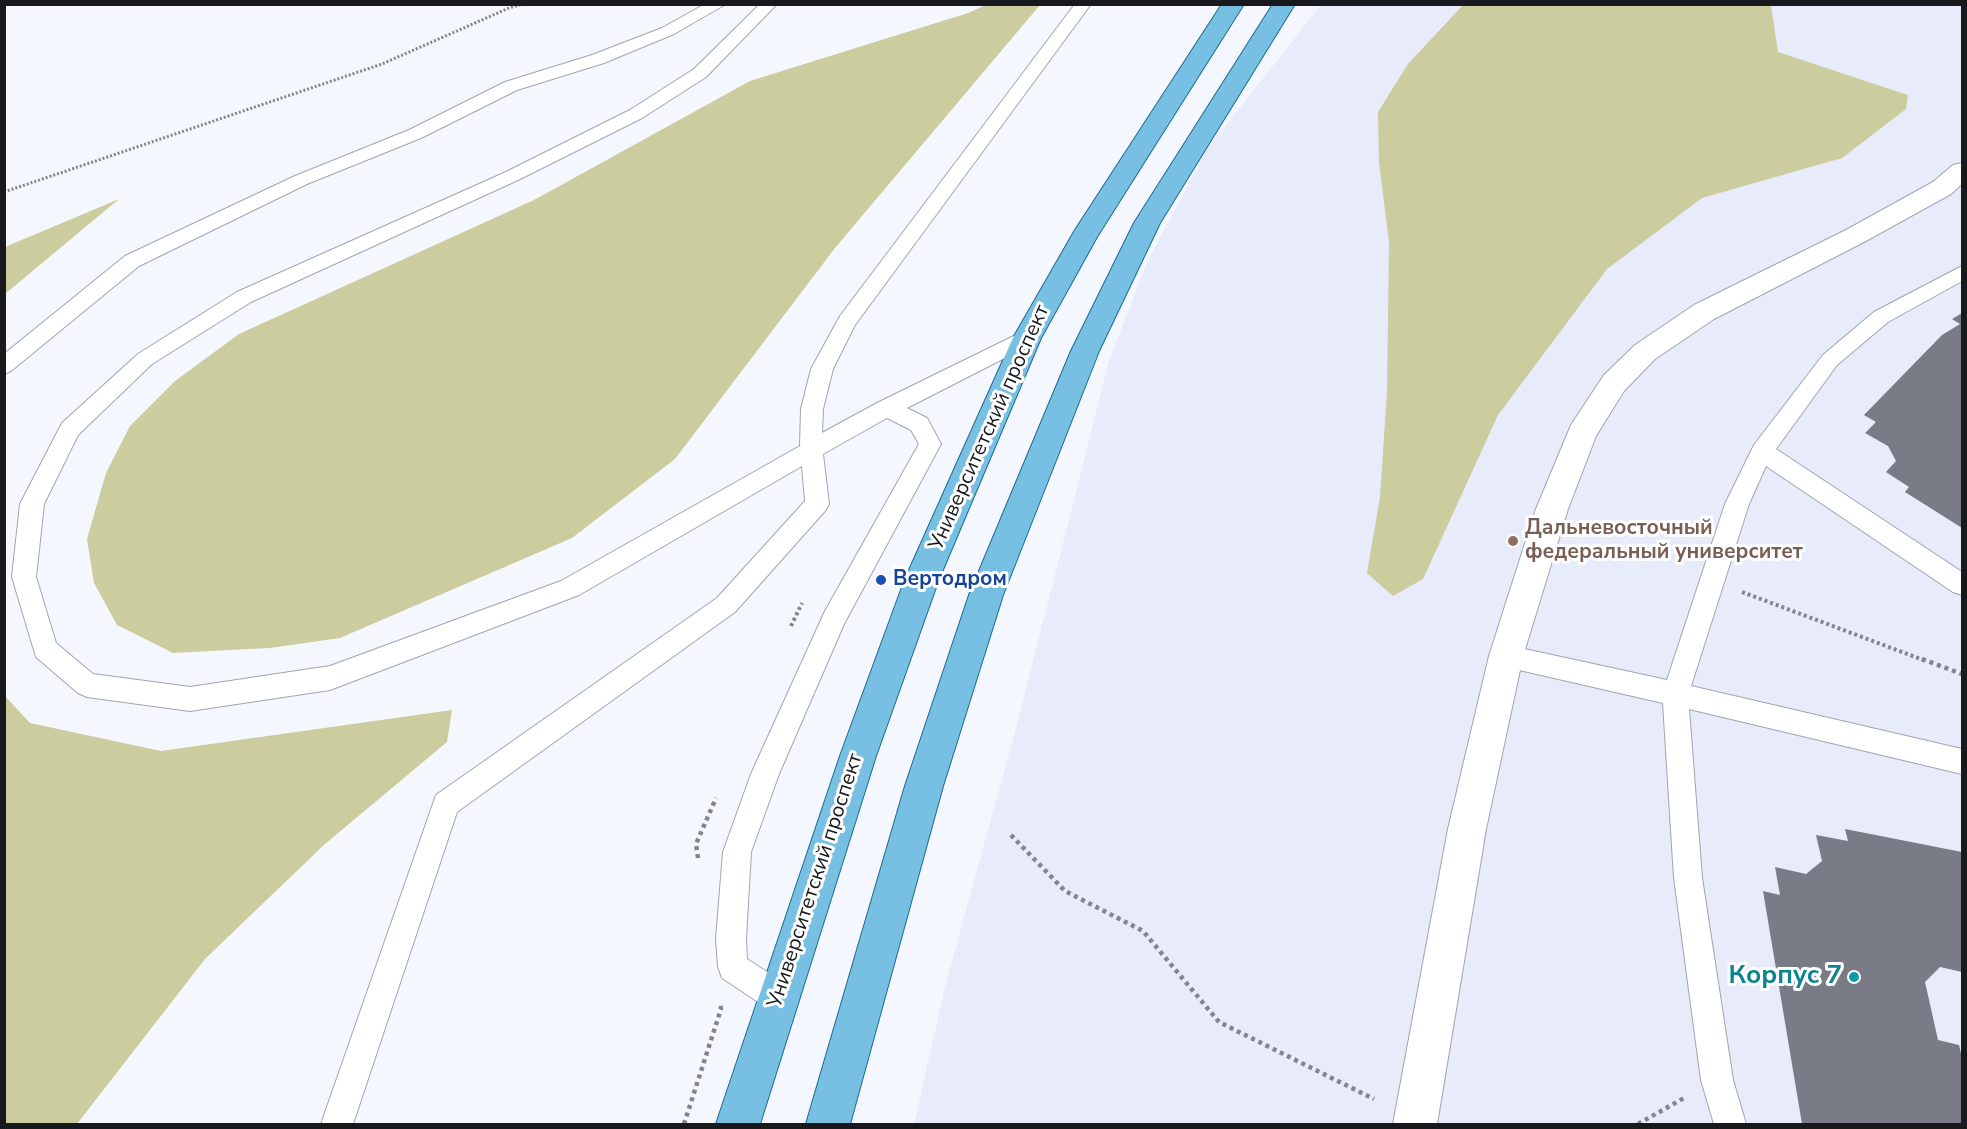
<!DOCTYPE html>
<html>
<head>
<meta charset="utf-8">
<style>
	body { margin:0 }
	#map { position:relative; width:1967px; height:1129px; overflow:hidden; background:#f5f7fe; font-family:"Nunito Sans",sans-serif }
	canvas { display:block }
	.frame { position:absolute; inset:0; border:6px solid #17191d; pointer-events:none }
</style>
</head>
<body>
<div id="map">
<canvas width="1967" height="1129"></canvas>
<div class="frame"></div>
</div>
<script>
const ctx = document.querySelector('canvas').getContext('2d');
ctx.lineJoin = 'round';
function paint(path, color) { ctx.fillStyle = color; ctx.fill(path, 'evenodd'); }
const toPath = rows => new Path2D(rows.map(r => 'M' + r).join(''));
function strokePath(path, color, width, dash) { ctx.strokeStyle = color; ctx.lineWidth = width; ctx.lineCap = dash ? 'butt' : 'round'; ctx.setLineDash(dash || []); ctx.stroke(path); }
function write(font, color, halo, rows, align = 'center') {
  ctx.font = font + ' "Nunito Sans",sans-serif'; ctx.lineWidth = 6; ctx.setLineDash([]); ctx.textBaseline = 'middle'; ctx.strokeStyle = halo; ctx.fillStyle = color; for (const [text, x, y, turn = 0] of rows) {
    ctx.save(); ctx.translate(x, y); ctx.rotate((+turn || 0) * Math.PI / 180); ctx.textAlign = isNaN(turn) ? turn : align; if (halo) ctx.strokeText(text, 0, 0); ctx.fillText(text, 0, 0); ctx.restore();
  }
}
paint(toPath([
	[1321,5,1962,5,1962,1124,914,1124,946,983,1018,721,1109,361,1148,260,1208,148]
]), '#e7ebfa');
paint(toPath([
	[986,5,1040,5,835,248,675,459,572,538,340,638,270,648,173,653,117,625,94,583,87,539,106,473,130,426,175,381,239,334,534,200,750,81,968,13],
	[1463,5,1771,5,1778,52,1908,95,1906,109,1842,158,1702,198,1607,269,1498,415,1423,579,1393,596,1367,573,1380,497,1387,392,1389,242,1379,162,1378,112,1408,64],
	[119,199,5,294,5,247],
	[4,695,30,723,161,751,452,710,447,742,325,844,205,959,77,1124,5,1124]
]), '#cbcd9f');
paint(toPath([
	[1962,313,1962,528,1905,492,1909,487,1886,472,1896,461,1888,446,1865,433,1876,422,1864,415,1942,335,1960,324,1952,319],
	[1845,829,1962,852,1962,972,1940,967,1925,982,1938,1040,1959,1045,1962,1058,1962,1124,1802,1124,1763,891,1780,895,1775,867,1806,874,1822,861,1816,835,1848,841]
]), '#797c86');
const lane = toPath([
	[705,4,726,4,674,34,604,63,517,90,421,138,307,184,139,266,11,371,4,374,4,354,125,256,295,176,409,130,505,82,592,55,662,28,705,4],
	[760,4,777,4,706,77,642,118,518,180,251,302,152,364,78,435,44,504,36,577,56,643,93,674,190,687,330,666,561,581,800,446,801,409,811,369,840,316,1075,4,1091,4,855,325,833,369,823,409,822,433,877,403,1020,333,1027,331,1034,333,1037,338,1034,343,907,408,927,418,941,444,844,624,779,774,751,852,746,939,747,959,789,986,793,997,789,1008,778,1012,767,1008,722,978,718,967,716,939,723,852,751,774,825,611,919,444,911,430,887,418,823,454,829,504,825,511,735,612,457,812,353,1124,321,1124,436,795,717,598,805,501,802,466,579,595,330,690,190,711,87,697,78,693,36,657,12,577,20,504,62,423,138,354,237,292,506,172,630,110,694,69,760,4],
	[1962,266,1962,281,1888,322,1837,365,1776,449,1962,572,1962,595,1953,592,1766,466,1749,504,1691,686,1962,749,1962,774,1689,709,1702,878,1733,1080,1746,1124,1714,1124,1701,1080,1674,878,1663,703,1506,667,1497,664,1493,656,1497,648,1506,645,1667,680,1725,504,1754,445,1823,355,1874,312,1962,266]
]);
const street = toPath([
	[1962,163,1962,184,1951,194,1864,242,1714,319,1655,359,1624,391,1596,436,1568,509,1523,656,1486,829,1437,1124,1393,1124,1448,829,1489,656,1536,509,1571,425,1604,375,1635,345,1694,305,1846,230,1933,182,1953,165,1962,163]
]);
const primary = toPath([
	[1222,4,1244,4,1097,237,1041,338,939,579,876,756,760,1124,716,1124,840,756,905,579,1013,338,1075,230,1222,4],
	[1273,4,1295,4,1160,223,1099,351,1003,595,943,786,850,1124,806,1124,905,786,969,595,1071,351,1134,223,1273,4]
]);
strokePath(lane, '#a1a5af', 2);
strokePath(street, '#a1a5af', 2);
strokePath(primary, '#1c6a91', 2);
strokePath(toPath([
	[4,192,382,64,509,8,523,4]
]), '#83858b', 3, [2, 2]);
strokePath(toPath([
	[1742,592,1926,661],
	[791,626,802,603]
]), '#83858b', 4, [3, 3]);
strokePath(toPath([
	[1922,659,1962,674],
	[1011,835,1065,891,1143,931,1219,1022,1374,1099],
	[698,858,696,844,716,798],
	[684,1124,721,1009,720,1002],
	[1638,1124,1684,1098]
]), '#83858b', 4.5, [4, 4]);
paint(lane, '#fff');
paint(street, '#fff');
paint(primary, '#78c0e3');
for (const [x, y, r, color] of [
	[1513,541,6,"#8d6e63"],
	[881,580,6,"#1a4fb4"],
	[1854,977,6,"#0f9aa8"]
]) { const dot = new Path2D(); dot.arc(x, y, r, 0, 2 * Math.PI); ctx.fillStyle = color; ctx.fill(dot); strokePath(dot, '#fff', 2); }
write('21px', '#17191d', '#fff', [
	["Университетский проспект",990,428,-66],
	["Университетский проспект",816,881,-72]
]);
write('bold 21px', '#785e54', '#fff', [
	["Дальневосточный",1525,529],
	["федеральный университет",1525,553]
], 'left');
write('bold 21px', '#164399', '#fff', [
	["Вертодром",893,580]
], 'left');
write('bold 26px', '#0d838f', '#fff', [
	["Корпус 7",1842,977]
], 'right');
</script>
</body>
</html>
